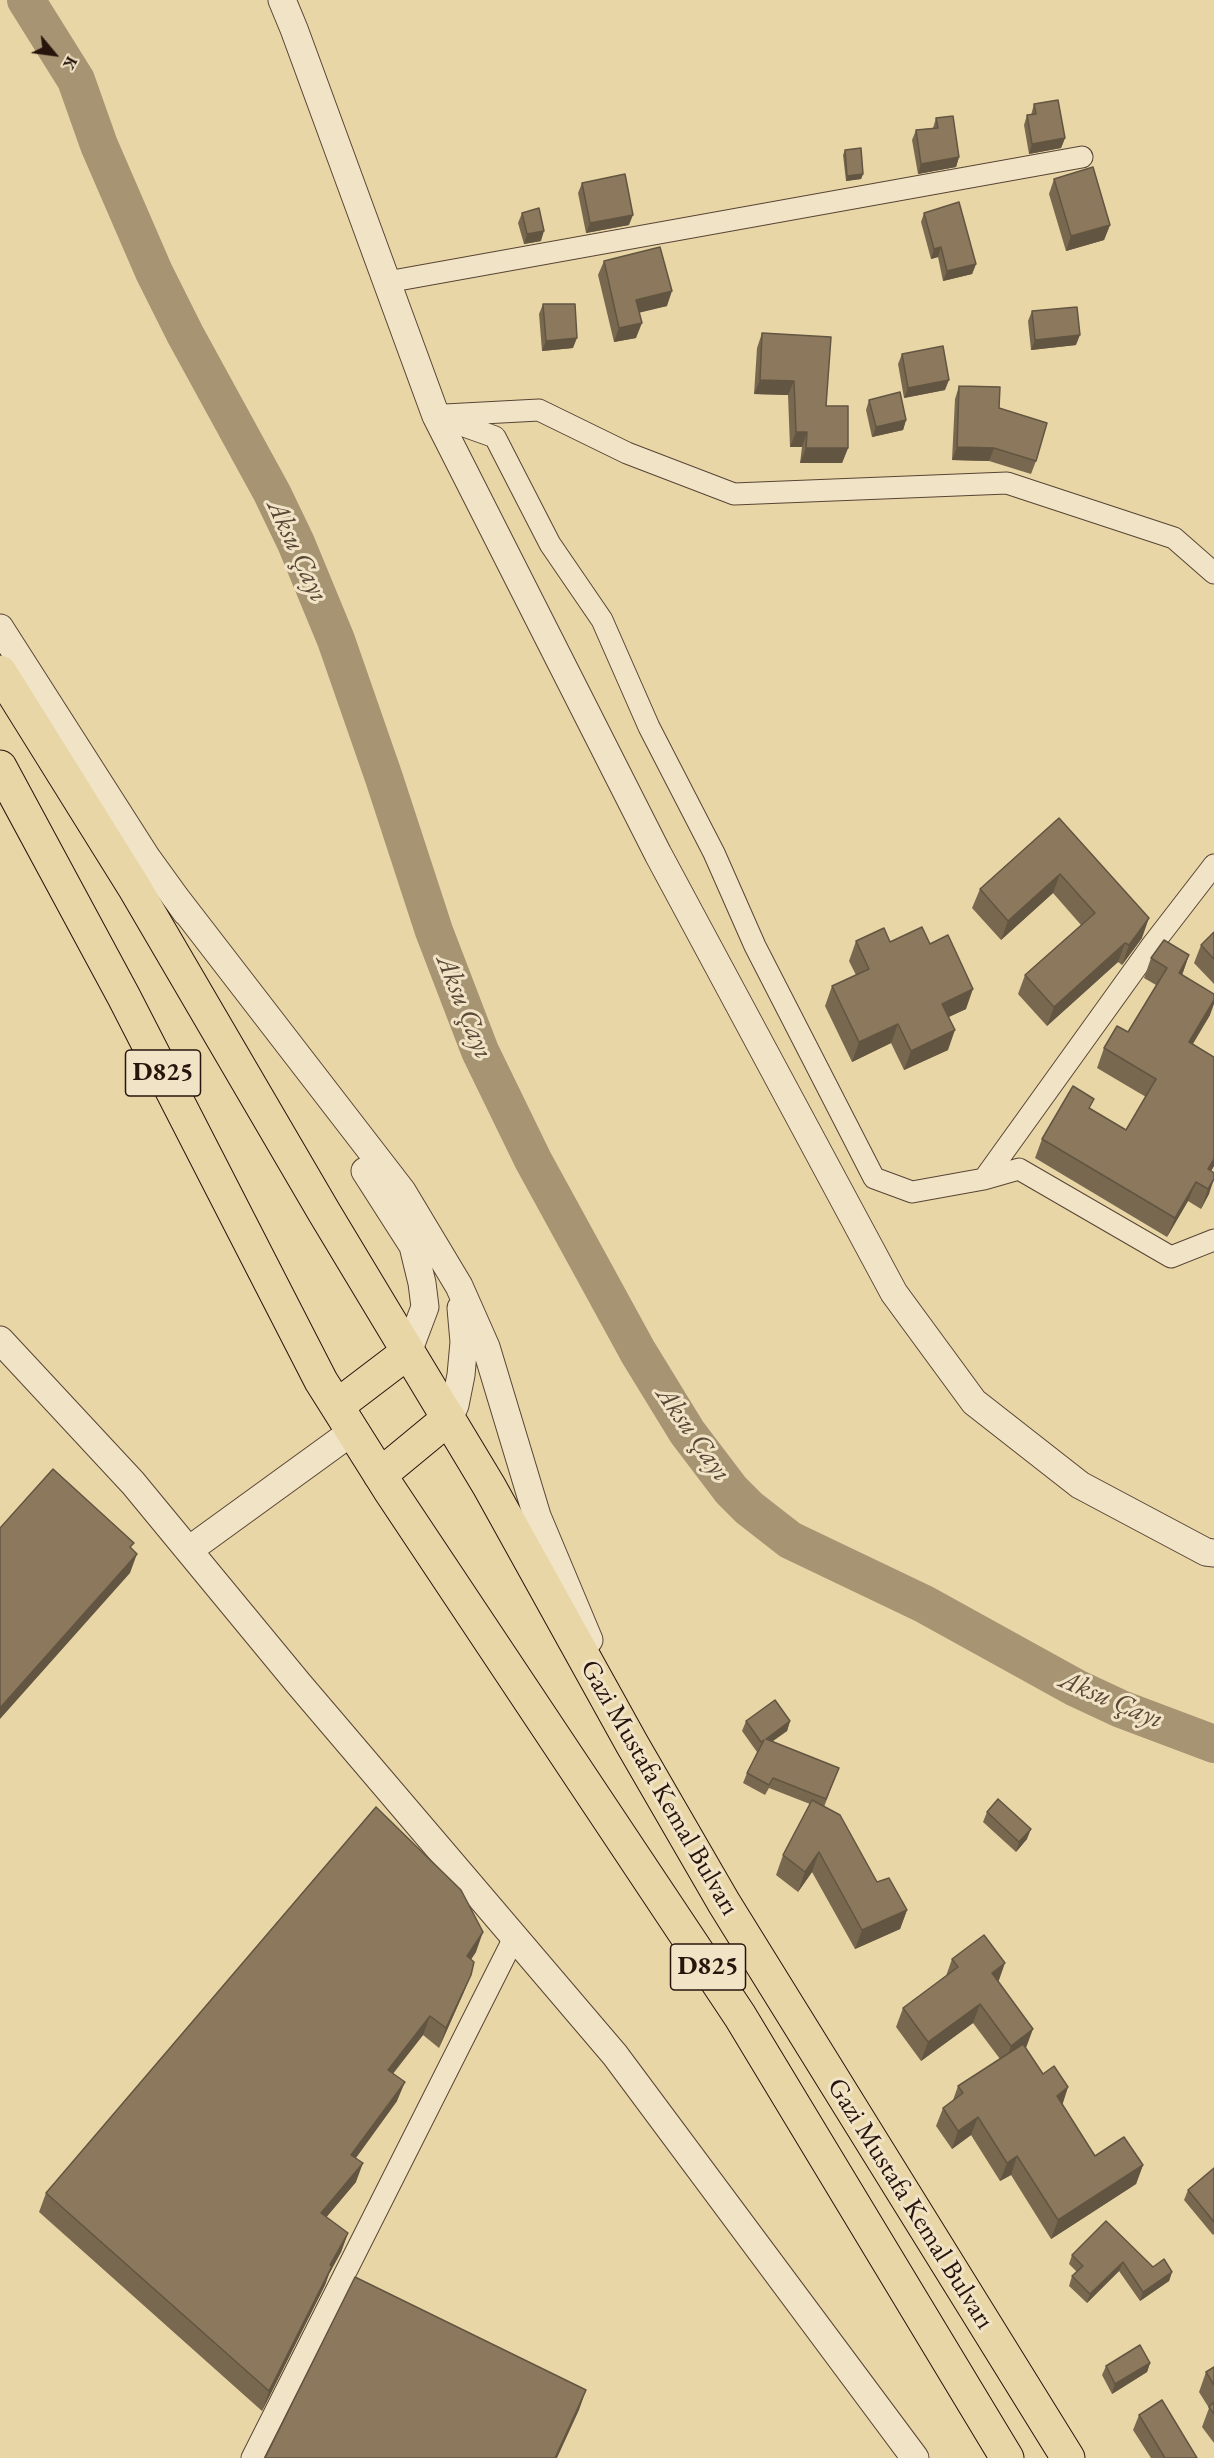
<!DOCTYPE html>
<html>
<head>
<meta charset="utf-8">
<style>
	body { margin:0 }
	#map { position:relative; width:1214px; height:2458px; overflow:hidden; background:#e9d6a7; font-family:"EB Garamond",serif }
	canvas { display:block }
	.north { position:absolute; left:24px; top:24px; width:60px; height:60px; -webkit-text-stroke:4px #f1e4c6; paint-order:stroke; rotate:119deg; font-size:16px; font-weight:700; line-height:24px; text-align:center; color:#27140d }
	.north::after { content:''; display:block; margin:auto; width:21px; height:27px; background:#27140d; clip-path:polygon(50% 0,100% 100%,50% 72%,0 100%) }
</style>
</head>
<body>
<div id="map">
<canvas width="1214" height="2458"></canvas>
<div class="north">K</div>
</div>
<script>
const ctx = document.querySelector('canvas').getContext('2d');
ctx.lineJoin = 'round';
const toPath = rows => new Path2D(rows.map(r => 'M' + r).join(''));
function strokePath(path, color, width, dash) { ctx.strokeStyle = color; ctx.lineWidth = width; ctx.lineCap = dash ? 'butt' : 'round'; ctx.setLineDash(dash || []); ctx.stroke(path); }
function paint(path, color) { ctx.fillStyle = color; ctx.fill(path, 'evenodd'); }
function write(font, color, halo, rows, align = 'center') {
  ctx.font = font + ' "EB Garamond",serif'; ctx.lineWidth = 6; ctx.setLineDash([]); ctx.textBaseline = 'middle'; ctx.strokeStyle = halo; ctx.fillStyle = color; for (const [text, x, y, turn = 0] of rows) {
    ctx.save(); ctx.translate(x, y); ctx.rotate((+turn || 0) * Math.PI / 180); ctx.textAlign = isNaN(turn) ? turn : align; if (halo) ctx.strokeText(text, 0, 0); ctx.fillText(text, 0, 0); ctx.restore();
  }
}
strokePath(toPath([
	[26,0,76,80,99,145,154,272,185,334,272,493,296,543,336,640,384,778,434,931,480,1051,533,1160,638,1352,687,1432,731,1490,749,1508,790,1540,924,1604,1076,1688,1121,1709,1214,1744]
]), '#a79473', 38);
const minor = toPath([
	[387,282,1082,157],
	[445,415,539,410,627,453,734,494,1007,483,1174,538,1214,573],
	[436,416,495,437,550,544,602,620,649,727,714,853,755,946,874,1178,912,1192,984,1179,1019,1169,1171,1257,1214,1240],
	[984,1179,1153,944,1214,865],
	[252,2458,514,1938]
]);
const tertiary = toPath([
	[282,0,294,29,436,416,658,854,894,1293,974,1402,1080,1485,1206,1552,1214,1553],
	[0,628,147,858,186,912],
	[176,898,402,1191,459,1286,486,1347,537,1516,589,1640],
	[365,1171,413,1246,422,1283,425,1307,408,1352],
	[0,1340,133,1483,298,1683,615,2055,915,2458],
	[449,1418,455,1405,461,1375,464,1342,461,1308],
	[189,1550,353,1431]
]);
const trunk = toPath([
	[0,672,134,887,324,1212,489,1486,632,1744,724,1903,1068,2458],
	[0,767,124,997,321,1381,389,1489,740,2016,1007,2458],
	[337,1406,408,1352],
	[380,1475,449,1418]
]);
strokePath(minor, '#584434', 23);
strokePath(tertiary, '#584434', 29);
strokePath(trunk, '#27140d', 35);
strokePath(minor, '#f1e4c6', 21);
strokePath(tertiary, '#f1e4c6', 27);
strokePath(trunk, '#e9d6a7', 33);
paint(toPath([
	[1034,104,1065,138,1061,148,1029,154,1024,125,1027,115,1031,115],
	[936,118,959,157,956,167,918,174,912,140,916,130,933,128],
	[845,150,863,174,861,179,846,181,843,155],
	[1054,179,1110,225,1104,240,1066,251,1049,194],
	[582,183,629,225,586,233,578,193],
	[522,213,541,241,524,244,518,223],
	[924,213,976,264,972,274,943,281,938,257,931,259,921,222],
	[604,261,667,306,639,312,636,338,614,342,598,275],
	[543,304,573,348,542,351,539,314],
	[1032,311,1076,345,1031,350,1028,321],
	[762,333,826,406,848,448,842,463,800,463,802,447,790,447,788,395,754,394,757,348],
	[902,354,945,390,904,398,898,364],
	[959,386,999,408,1036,461,1031,474,989,461,952,460,955,399],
	[869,400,906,420,903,430,872,437,866,410],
	[1059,818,1142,938,1122,965,1118,962,1047,1026,1018,994,1025,975,1081,925,1053,893,1001,940,972,908,980,889],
	[1214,932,1214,984,1194,963,1201,945],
	[856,941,930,944,966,1009,949,1017,948,1050,904,1070,891,1043,852,1062,825,1006,832,986,856,975,849,961],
	[1189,955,1182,975,1210,1015,1193,1044,1214,1057,1214,1166,1211,1171,1209,1194,1201,1209,1188,1201,1167,1237,1035,1158,1042,1139,1091,1109,1126,1130,1146,1097,1097,1068,1104,1048,1128,1032,1156,985,1144,978,1151,958],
	[746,1721,790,1721,787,1731,772,1741,835,1778,824,1807,877,1882,907,1910,900,1929,855,1949,812,1872,798,1892,776,1875,783,1855,810,1804,769,1788,765,1795,743,1783,747,1773,757,1752,742,1731],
	[987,1812,1027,1839,1016,1852,983,1822],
	[476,1952,471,1959,471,1975,463,1994,439,2048,423,2035,393,2074,397,2101,356,2158,356,2182,326,2217,348,2233,341,2252,329,2274,325,2285,262,2411,39,2212,46,2193],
	[952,1959,998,1982,1026,2048,1043,2074,1068,2087,1062,2104,1095,2156,1143,2165,1136,2184,1051,2239,1011,2175,1000,2181,971,2135,952,2149,936,2126,943,2108,953,2100,958,2086,1000,2059,973,2023,921,2061,896,2027,903,2008,946,1976],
	[1214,2168,1214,2234,1213,2235,1184,2200,1188,2190],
	[1072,2255,1153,2267,1172,2272,1169,2281,1140,2301,1119,2271,1087,2303,1069,2286,1072,2276,1077,2272,1069,2264],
	[1150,2363,1147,2372,1112,2394,1102,2375,1106,2366],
	[1214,2367,1214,2443,1202,2427,1209,2408,1199,2392,1206,2372],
	[1139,2415,1197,2458,1151,2458,1133,2430]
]), '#786850');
paint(toPath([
	[1065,138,1061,148,1029,154,1032,144],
	[959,157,956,167,918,174,921,164],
	[863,174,861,179,846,181,847,176],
	[633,215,629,225,586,233,590,223],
	[1110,225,1104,240,1066,251,1071,236],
	[544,231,541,241,524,244,527,234],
	[941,247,938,257,931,259,934,249],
	[976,264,972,274,943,281,947,271],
	[672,291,667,306,630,315,636,300],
	[642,323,636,338,614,342,619,328],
	[1080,335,1076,345,1031,350,1035,340],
	[577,338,573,348,542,351,546,341],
	[760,380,794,381,788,395,754,394],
	[949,380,945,390,904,398,908,388],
	[906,420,903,430,872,437,876,427],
	[796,432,807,432,802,447,790,447],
	[957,447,994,448,989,461,952,460],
	[806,448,848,448,842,463,800,463],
	[1060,874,1053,893,1001,940,1008,921],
	[1149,918,1142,938,1122,965,1129,945],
	[1125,943,1118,962,1047,1026,1054,1007],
	[1189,955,1182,975,1179,973],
	[973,989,966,1009,935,1023,942,1004],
	[1214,1000,1214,1004,1210,1015,1182,1061,1189,1042],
	[898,1024,891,1043,852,1062,859,1042],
	[955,1030,948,1050,904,1070,911,1051],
	[1214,1159,1214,1166,1202,1186,1208,1169],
	[1214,1179,1209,1194,1201,1209,1208,1189],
	[1196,1182,1188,1201,1167,1237,1175,1218],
	[137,1554,130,1573,0,1719,0,1708],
	[790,1721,787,1731,762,1749,766,1739],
	[1031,1829,1027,1839,1016,1852,1019,1842],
	[819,1852,812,1872,798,1892,805,1872],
	[907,1910,900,1929,855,1949,862,1930],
	[483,1932,476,1952,460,1976,467,1956],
	[1005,1963,998,1983,992,1973],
	[471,1975,463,1994,439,2048,446,2028],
	[980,2004,973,2023,921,2061,928,2042],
	[430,2016,423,2035,380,2089,388,2070],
	[1033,2029,1026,2048,1004,2065,1011,2046],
	[405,2082,397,2101,344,2174,351,2155],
	[1068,2087,1062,2106,1057,2096],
	[978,2117,971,2135,952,2149,958,2131],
	[1017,2156,1011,2175,1000,2181,1007,2163],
	[363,2163,356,2182,314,2232,321,2213],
	[1143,2165,1136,2184,1051,2239,1058,2220],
	[348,2233,341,2252,329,2274,325,2285,262,2411,269,2391,330,2265],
	[1123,2262,1119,2271,1087,2303,1090,2294],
	[1172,2272,1169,2281,1140,2301,1143,2292],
	[1150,2363,1147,2372,1112,2394,1115,2384],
	[586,2390,579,2410,557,2458,555,2458]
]), '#625541');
const building = toPath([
	[1058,100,1065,138,1032,144,1027,115,1036,114,1034,104,1058,100],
	[953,116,959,157,921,164,916,130,938,128,936,118,953,116],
	[861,148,863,174,847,176,845,150,861,148],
	[1093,167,1110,225,1071,236,1054,179,1093,167],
	[625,174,633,215,590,223,582,183,625,174],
	[959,202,976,264,947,271,941,247,934,249,924,213,959,202],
	[539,208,544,231,527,234,522,213,539,208],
	[660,247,672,291,636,300,642,323,619,328,604,261,660,247],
	[543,304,575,304,577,338,546,341,543,304],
	[1077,307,1080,335,1035,340,1032,311,1077,307],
	[762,333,831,337,826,406,848,406,848,448,806,448,807,432,796,432,794,381,760,380,762,333],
	[943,346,949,380,908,388,902,354,943,346],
	[959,386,1000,387,999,408,1047,423,1036,461,994,448,957,447,959,386],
	[900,392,906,420,876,427,869,400,900,392],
	[1059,818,1149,918,1129,945,1125,943,1054,1007,1025,975,1095,913,1060,874,1008,921,980,889,1059,818],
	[922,927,930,944,948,935,973,989,942,1004,955,1030,911,1051,898,1024,859,1042,832,986,869,969,856,941,884,928,890,942,922,927],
	[1214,932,1214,959,1201,945,1214,932],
	[1164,940,1189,955,1179,973,1214,994,1214,1000,1189,1042,1214,1057,1214,1159,1208,1169,1214,1173,1214,1179,1208,1189,1196,1182,1175,1218,1042,1139,1073,1086,1094,1099,1089,1108,1126,1130,1156,1079,1104,1048,1117,1026,1128,1032,1167,968,1151,958,1164,940],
	[53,1469,134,1543,130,1547,137,1554,0,1708,0,1528,53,1469],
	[775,1700,790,1721,766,1739,839,1768,826,1799,773,1778,769,1785,747,1773,764,1740,761,1742,746,1721,775,1700],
	[998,1799,1031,1829,1019,1842,987,1812,998,1799],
	[812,1800,840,1815,877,1882,889,1878,907,1910,862,1930,819,1852,805,1872,783,1855,812,1800],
	[376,1807,461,1890,483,1932,467,1956,474,1962,471,1975,446,2028,430,2016,388,2070,405,2082,351,2155,363,2163,321,2213,348,2233,330,2265,332,2266,269,2391,46,2193,376,1807],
	[984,1935,1005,1963,992,1973,1033,2029,1011,2046,980,2004,928,2042,903,2008,958,1967,952,1959,984,1935],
	[1023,2044,1043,2074,1054,2066,1068,2087,1057,2096,1095,2156,1124,2137,1143,2165,1058,2220,1017,2156,1007,2163,978,2117,958,2131,943,2108,963,2093,958,2086,1023,2044],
	[1214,2168,1214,2222,1188,2190,1214,2168],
	[1106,2221,1153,2267,1164,2259,1172,2272,1143,2292,1123,2262,1090,2294,1072,2276,1083,2266,1072,2255,1106,2221],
	[355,2277,586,2390,555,2458,265,2458,355,2277],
	[1140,2345,1150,2363,1115,2384,1106,2366,1140,2345],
	[1214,2367,1214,2385,1206,2372,1214,2367],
	[1162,2400,1197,2458,1165,2458,1139,2415,1162,2400],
	[1214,2402,1214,2414,1209,2407,1214,2402]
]);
paint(building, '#8c795d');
strokePath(building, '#625541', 1.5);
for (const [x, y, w] of [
	[163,1073,75],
	[708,1967,75]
]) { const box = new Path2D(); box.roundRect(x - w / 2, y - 23, w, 46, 4.5); ctx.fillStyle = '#f1e4c6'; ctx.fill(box); strokePath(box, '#27140d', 1.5); }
write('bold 26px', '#27140d', null, [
	["D825",163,1073],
	["D825",708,1967]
]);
write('27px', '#27140d', '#f1e4c6', [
	["Gazi Mustafa Kemal Bulvarı",659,1788,60],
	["Gazi Mustafa Kemal Bulvarı",910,2204,58]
]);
write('italic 28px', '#5a4736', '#f1e4c6', [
	["Aksu Çayı",297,551,65],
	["Aksu Çayı",464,1007,68],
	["Aksu Çayı",693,1434,55],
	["Aksu Çayı",1111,1700,23]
]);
</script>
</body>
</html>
